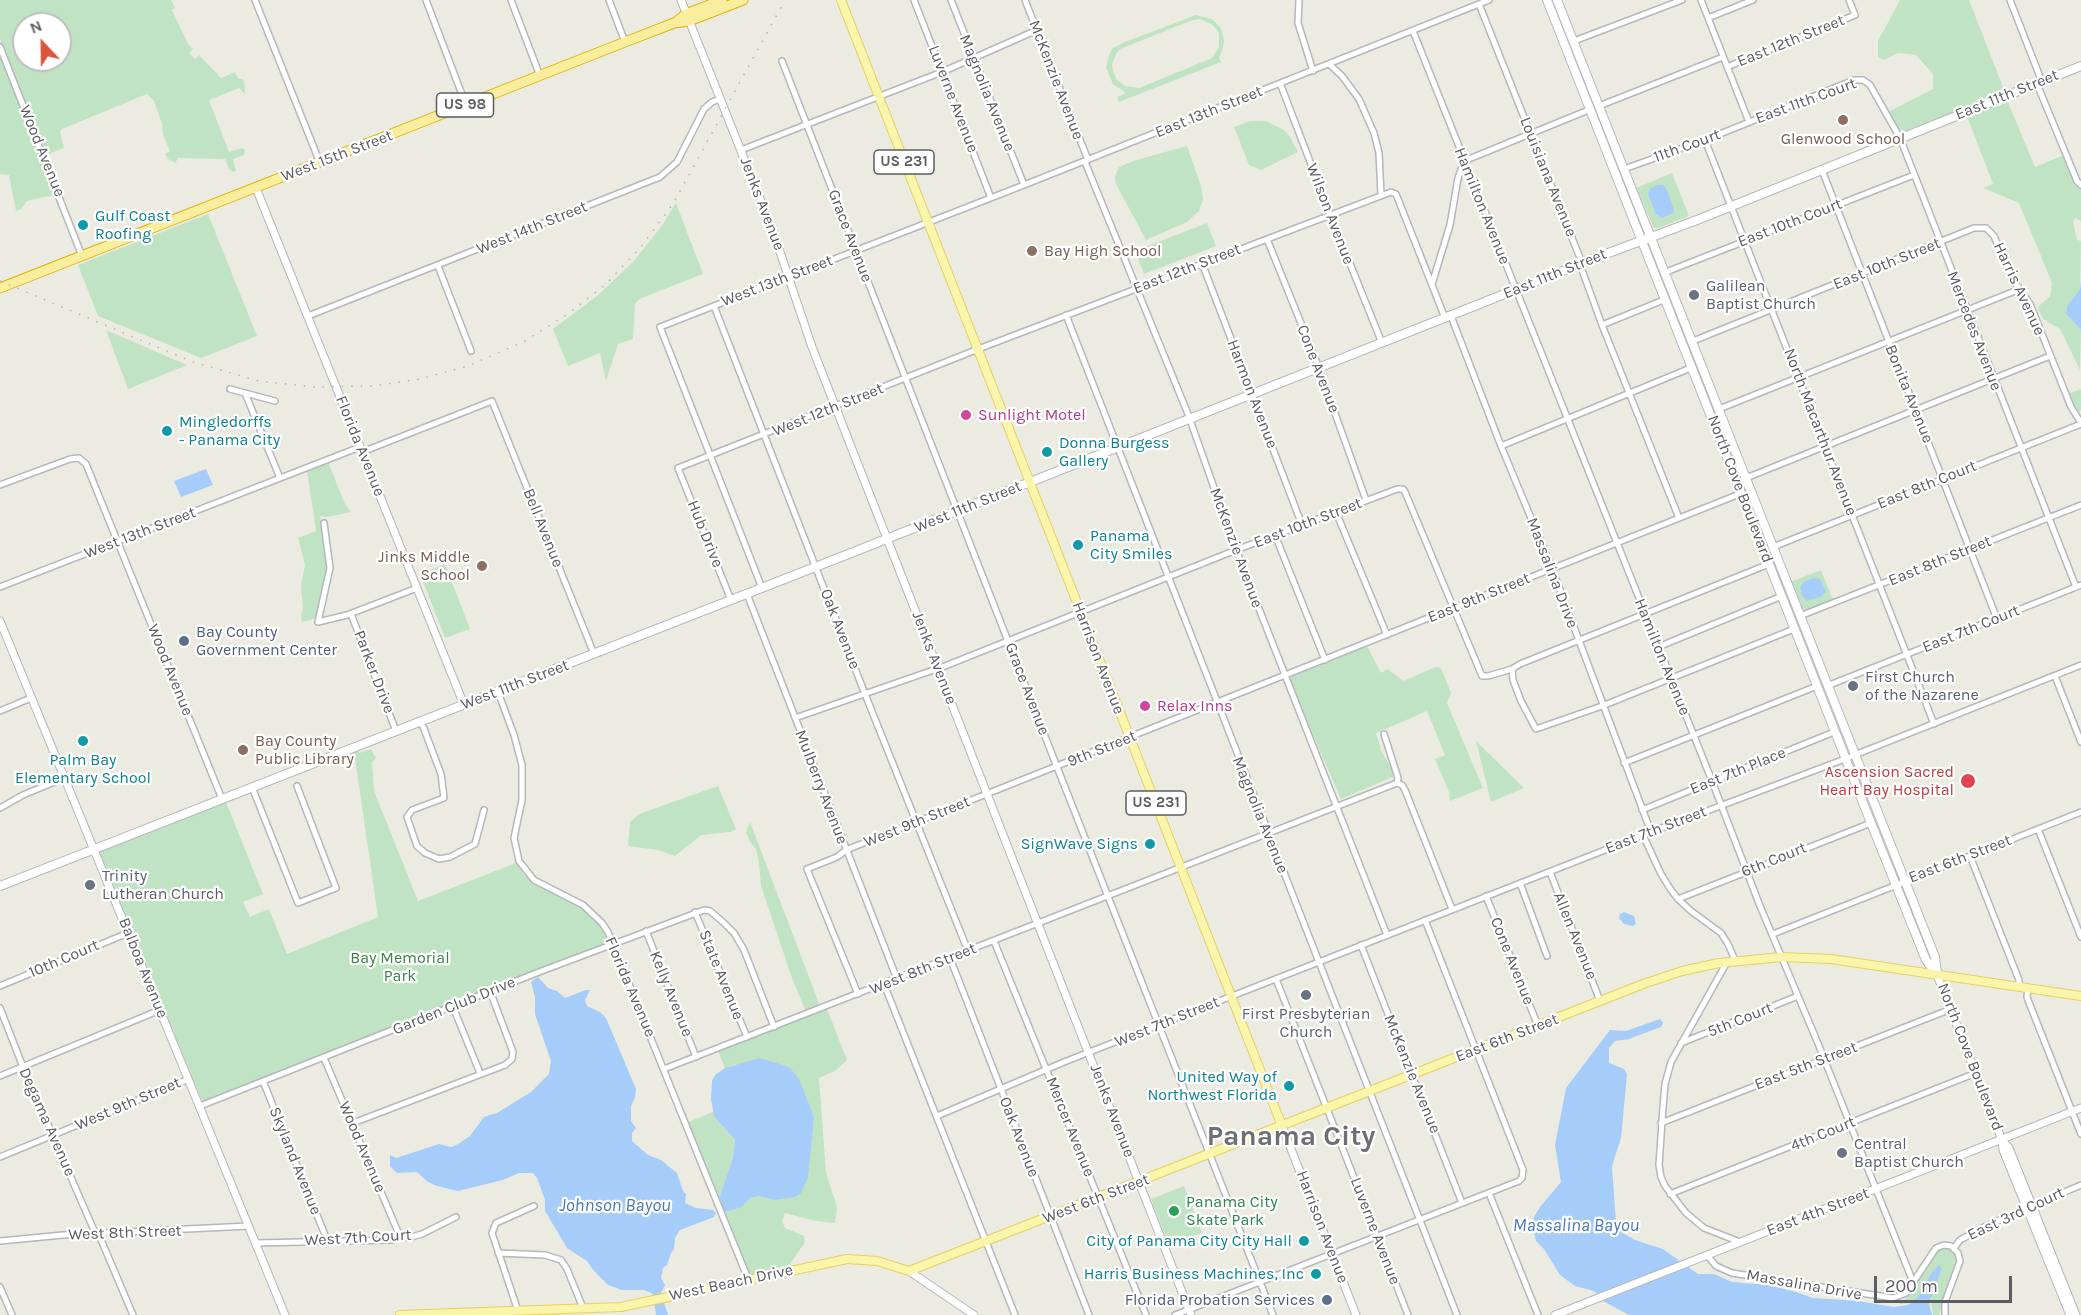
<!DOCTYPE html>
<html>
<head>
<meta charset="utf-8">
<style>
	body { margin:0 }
	#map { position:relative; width:2081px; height:1315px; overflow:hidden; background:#ecebe2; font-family:Karla,sans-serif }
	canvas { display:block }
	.north { position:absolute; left:12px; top:12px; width:60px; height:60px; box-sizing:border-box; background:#fff; border:2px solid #bdbec0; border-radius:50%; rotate:338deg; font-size:16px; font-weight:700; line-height:24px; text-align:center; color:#5b5d62 }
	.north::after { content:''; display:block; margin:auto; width:21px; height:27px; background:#dd5538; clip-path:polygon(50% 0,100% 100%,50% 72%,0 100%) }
	.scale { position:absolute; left:1874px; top:1276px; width:138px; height:27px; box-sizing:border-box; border:3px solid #5b5d62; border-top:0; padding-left:8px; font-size:18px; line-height:21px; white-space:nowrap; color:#5b5d62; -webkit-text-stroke:4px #fff; paint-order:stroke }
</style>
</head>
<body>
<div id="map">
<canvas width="2081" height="1315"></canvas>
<div class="north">N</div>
<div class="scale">200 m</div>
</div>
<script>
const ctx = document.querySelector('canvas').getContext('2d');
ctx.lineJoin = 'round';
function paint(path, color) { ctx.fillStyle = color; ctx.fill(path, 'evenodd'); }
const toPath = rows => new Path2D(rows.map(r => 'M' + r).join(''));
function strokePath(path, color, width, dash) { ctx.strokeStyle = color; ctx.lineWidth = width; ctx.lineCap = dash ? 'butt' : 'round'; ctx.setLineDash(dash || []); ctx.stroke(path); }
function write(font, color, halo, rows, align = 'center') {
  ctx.font = font + ' Karla,sans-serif'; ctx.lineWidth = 4.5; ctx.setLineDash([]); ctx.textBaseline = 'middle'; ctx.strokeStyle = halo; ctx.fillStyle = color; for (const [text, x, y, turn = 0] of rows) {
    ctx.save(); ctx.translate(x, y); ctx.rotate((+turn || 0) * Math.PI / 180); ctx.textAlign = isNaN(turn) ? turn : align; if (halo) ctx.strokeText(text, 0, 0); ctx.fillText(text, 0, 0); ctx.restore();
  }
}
paint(toPath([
	[0,0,171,0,175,8,172,10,188,44,193,49,189,53,195,59,199,55,221,78,235,72,238,78,244,80,245,94,239,88,209,100,229,152,242,148,245,150,244,155,233,159,236,171,233,172,229,169,225,159,177,158,176,163,168,159,165,154,170,151,163,135,162,124,154,101,147,94,62,129,60,132,64,148,46,155,0,39],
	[24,24,60,24,60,60,24,60],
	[1900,0,1969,0,2005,92,1905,131,1899,129,1888,112,1933,89,1933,74,1916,55,1898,53,1884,60,1878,57,1878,41],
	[1196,15,1212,19,1221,28,1224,40,1223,48,1219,57,1221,62,1119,102,1117,97,1126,93,1113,84,1106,68,1109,55,1113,48,1125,42],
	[1200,19,1213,25,1219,33,1219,47,1212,58,1139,88,1125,86,1117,80,1113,71,1112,64,1116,54,1120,49,1190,21],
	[0,54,57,196,48,196,27,201,21,209,16,211,9,175,0,174],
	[2007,100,2035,167,2064,155,2074,184,2081,189,2081,221,2075,218,2073,222,2077,240,2081,241,2080,289,2067,306,2066,314,2081,330,2080,370,2060,329,2043,319,2039,311,2038,307,2050,296,2052,283,2019,203,1983,188,1993,184,1967,116],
	[1250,121,1266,121,1284,130,1290,137,1298,152,1261,170,1249,165,1234,127],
	[1187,146,1201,186,1203,199,1199,211,1187,222,1146,240,1116,184,1115,176,1119,167,1133,161],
	[1672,173,1689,216,1658,228,1654,228,1636,188],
	[676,203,703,274,639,299,635,304,633,339,618,344,606,381,600,353,568,366,553,329,597,296,633,262,661,227],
	[208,214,257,336,201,358,98,316,78,265],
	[1207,223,1216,246,1144,274,1135,251],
	[106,330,187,365,128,389],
	[2081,389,2081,410,2076,412,2068,394],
	[328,462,345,504,351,512,328,517,320,516,328,558,327,574,317,618,302,622,301,616,303,610,301,586,305,565,298,538,316,531,307,470],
	[445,564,470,629,445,638,420,574],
	[1821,570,1833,600,1810,609,1802,609,1790,582],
	[1367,646,1381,673,1388,669,1403,681,1436,667,1441,668,1451,693,1447,703,1483,788,1450,801,1449,792,1435,759,1445,755,1427,711,1376,733,1381,750,1395,776,1341,799,1288,678],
	[1476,741,1524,788,1491,802],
	[371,749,376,758,372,762,374,791,418,901,516,863,524,875,535,885,575,904,587,912,599,925,609,939,608,943,207,1100,202,1100,100,856,100,852,226,802,263,894,243,902,250,917,269,909,287,954,378,917,354,751,358,751,359,753],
	[718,786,736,829,731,832,701,835,675,856,658,850,628,846,630,822,639,814],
	[750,822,820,1006,806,1012,792,978,761,886,759,863,756,849,750,842,746,832],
	[827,1009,847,1060,835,1071,819,1078,826,1173,837,1207,835,1223,816,1221,785,1213,782,1221,785,1228,804,1236,805,1242,788,1267,750,1276,725,1212,741,1207,750,1198,758,1196,774,1200,811,1136,814,1117,735,1064,725,1068,718,1051],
	[713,1112,714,1116,735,1140,733,1158,719,1198,688,1122],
	[1184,1186,1202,1233,1169,1245,1151,1199],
	[1946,1247,1955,1254,1956,1262,1939,1315,1933,1315,1931,1302,1928,1298,1915,1303,1899,1304,1910,1295,1937,1251]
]), '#c0e3c4');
paint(toPath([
	[1658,185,1663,185,1666,188,1674,210,1673,213,1662,218,1656,214,1648,194,1651,188],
	[2081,281,2081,330,2066,314,2067,306,2080,289],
	[206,469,213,485,181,497,174,481],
	[1813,578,1820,579,1826,591,1822,596,1807,601,1802,595,1800,587,1804,582],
	[1624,912,1634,916,1636,924,1633,926,1624,924,1619,918,1620,914],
	[538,977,548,988,557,991,565,998,586,990,590,990,585,1000,587,1006,600,1012,606,1018,636,1089,635,1098,631,1106,631,1121,636,1128,632,1133,632,1141,648,1155,661,1160,677,1173,683,1191,686,1194,685,1203,696,1208,713,1210,716,1213,714,1217,680,1230,675,1238,674,1249,671,1253,667,1265,663,1268,661,1278,665,1285,661,1293,668,1315,656,1315,653,1294,644,1290,622,1290,608,1285,594,1271,587,1261,567,1248,545,1211,545,1200,537,1178,533,1173,519,1173,503,1180,458,1191,437,1186,428,1182,417,1172,397,1173,390,1166,390,1155,396,1158,439,1144,451,1147,458,1144,470,1136,484,1117,497,1113,531,1092,549,1074,551,1061,535,1014,535,997,531,982],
	[1660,1019,1663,1023,1661,1027,1629,1039,1615,1041,1609,1048,1609,1063,1624,1069,1627,1074,1621,1138,1612,1166,1616,1223,1619,1231,1635,1240,1663,1249,1698,1274,1714,1274,1732,1282,1768,1285,1796,1292,1813,1298,1858,1301,1894,1307,1908,1305,1919,1296,1932,1272,1939,1265,1942,1268,1929,1303,1932,1315,1629,1315,1601,1300,1598,1294,1591,1290,1575,1286,1560,1275,1544,1249,1536,1241,1532,1225,1534,1217,1540,1207,1561,1182,1555,1145,1566,1088,1610,1030,1626,1031],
	[760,1058,789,1067,799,1079,814,1117,808,1177,801,1193,795,1197,774,1200,758,1196,750,1198,742,1207,725,1212,719,1198,733,1158,735,1140,714,1116,711,1099,712,1081,715,1075,725,1068]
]), '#a6ccf9');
const minor = toPath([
	[255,0,320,163],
	[426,0,466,105],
	[511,0,540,76],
	[609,0,625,42],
	[914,0,991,198],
	[951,0,1024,185],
	[1025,0,1088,160],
	[1299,0,1298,23,1313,71],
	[1701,0,1749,122],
	[2010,0,2042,82],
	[1479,4,1580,258,1582,270,1602,325,1679,518],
	[1708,18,1753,0],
	[1413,31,1712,781,1760,906,1817,1041,1913,1282],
	[1574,41,1682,0],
	[0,47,82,256],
	[782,61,1057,767,1273,1315],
	[1329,64,1342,76,1359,99,1374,133,1379,153,1381,195],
	[1727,67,1855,15,1849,0],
	[1280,83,1330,214,1382,343],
	[2037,84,2077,181,2081,185],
	[1599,106,1723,57],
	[1705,140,1934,724],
	[741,150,942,72,1037,30],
	[1085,162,1188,414,1236,550,1387,935],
	[1624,169,1705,140,1854,80,1863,80,1870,85,1900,138,2076,587],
	[1822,170,1997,619],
	[1267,239,1317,363,1366,500],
	[1202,263,1302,525],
	[438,266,471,351],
	[1666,272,1914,175],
	[1432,284,1450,225,1458,178,1464,161,1591,109],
	[714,306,865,694,968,951],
	[1066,315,1457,1315],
	[308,316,660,177,677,162,704,109,712,102,720,99],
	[1451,316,1501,446,1551,566,1651,832],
	[1602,325,1666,299],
	[1693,341,1974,228,1986,228,1994,236,2011,277,2030,304,2071,407,2081,423],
	[230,389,275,401],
	[245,393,280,478],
	[1719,409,2020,289],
	[1501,446,1693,367],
	[362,452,492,401,594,654],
	[1746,478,2050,356],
	[0,485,70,459,79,458,86,464,222,799],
	[1336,512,1387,635],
	[324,523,330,568,318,622,347,615,417,588],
	[1275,535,1325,660],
	[1773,547,2081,424],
	[0,587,360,447],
	[762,588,660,327,1024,185,1489,0],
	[747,594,897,979],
	[731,600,678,468,986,346,1391,192,1396,194,1445,318],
	[351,614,396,731],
	[1800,616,2081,505],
	[1658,647,1782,596],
	[1512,669,1513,680,1521,701,1536,729,1602,706,1794,629],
	[2055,676,2081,742],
	[1827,686,2081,585],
	[498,692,514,735,522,765,522,800,514,838,519,861,534,880,583,905,602,923,608,932,748,1279],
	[0,711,31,698],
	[795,718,945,666,1236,550,1397,489,1403,489,1405,492,1482,676,1488,676,1512,669,1520,664,1769,564],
	[421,721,441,774,444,798,412,810,407,817,417,846,425,853,439,859,450,857,475,844,484,810],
	[1384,734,1398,778,1397,783,1402,785,1405,790,1452,909],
	[1624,763,1817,686],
	[252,787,298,903,336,888,297,786],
	[0,808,23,795,64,778],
	[1642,810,1834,732],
	[2038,829,2081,937],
	[1643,835,1661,874,1671,890,1678,899,1691,911,1721,933,1728,944,1735,960],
	[1970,856,2019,980,2019,987],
	[1550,872,1600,1001],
	[1520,883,1547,956],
	[1486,896,1538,1026],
	[1678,899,1871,823],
	[695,912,747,1037],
	[646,931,696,1057],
	[1773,934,2081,812],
	[994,941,1146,1315],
	[1361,945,1462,1203],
	[950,958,1089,1315],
	[1727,962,1671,1062,1665,1084,1663,1107,1659,1165,1661,1177,1665,1186,1686,1213,1704,1228,1740,1242],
	[1276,979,1408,1315],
	[884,984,1015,1315],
	[0,986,128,933],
	[2028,988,2027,997,2030,1005,2081,1134],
	[858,994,807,869,837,857,846,850,1742,493],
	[453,1007,480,1073],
	[0,1008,23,1067,96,1235],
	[1681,1043,1798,996],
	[324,1058,398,1232,396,1237],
	[664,1069,1397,783],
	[0,1076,160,1010],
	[263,1081,327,1240],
	[200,1106,539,972,704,910,710,911,723,922,734,933,744,950,774,1027],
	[937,1116,1064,1062,1255,987,1651,832,1837,762,2081,665],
	[353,1123,505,1065,512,1059,513,1052,490,991],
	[1661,1123,1951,1009],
	[0,1157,189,1079],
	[1489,1193,1538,1315],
	[1670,1194,1976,1073],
	[99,1235,133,1315],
	[0,1241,63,1235,249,1226],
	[256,1243,392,1240,396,1237,408,1238,422,1234,456,1217],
	[1954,1248,1960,1240,1986,1226,2081,1185],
	[498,1253,545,1255,561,1260,567,1269,583,1308],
	[1707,1255,1716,1266,1732,1273,1893,1298,1906,1293,1936,1248,1944,1245,1951,1246,1958,1253,1960,1261,1945,1302,1945,1315],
	[0,1287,12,1315],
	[518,1311,492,1233,496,1223,534,1206],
	[1175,1315,1519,1181,1522,1178,1523,1170,1425,920]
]);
const tertiary = toPath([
	[681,0,774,234,812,347,1191,1315],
	[256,188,464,705],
	[0,621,285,1315],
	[1937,975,2002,1140,2003,1150,2070,1315],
	[1282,1126,1356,1315],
	[2002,1140,2009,1148,2076,1315],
	[909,1271,974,1315],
	[1555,1315,2081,1108]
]);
const secondary = toPath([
	[1547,0,1871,823,1926,960,1937,975],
	[1557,0,1935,957,1937,973],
	[0,886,851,553,1603,255,1697,220,2081,66]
]);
const primary = toPath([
	[841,0,1282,1126],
	[400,1315,621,1307,847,1259,877,1261,909,1271,1646,983,1682,971,1719,963,1782,957,1831,959,2081,996]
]);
const trunk = toPath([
	[676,22,686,14,722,0],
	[0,288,625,42,674,23,689,21,743,0]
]);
strokePath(minor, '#b5b7bc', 8);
strokePath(tertiary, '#b5b7bc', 9);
strokePath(secondary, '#b6b8be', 10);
strokePath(primary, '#e7cf60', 10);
strokePath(trunk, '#e0b40f', 11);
strokePath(minor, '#fff', 5);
strokePath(tertiary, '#fff', 7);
strokePath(secondary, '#fff', 8);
strokePath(primary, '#f9f5ab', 8);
strokePath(trunk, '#f8ee9e', 9);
strokePath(toPath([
	[0,281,193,362,259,381,314,387,373,386,420,379,468,366,523,342,568,314,605,285,640,248,673,204,785,0]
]), '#b3b4b4', 1.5, [1.5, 8]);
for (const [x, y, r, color] of [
	[1843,120,6,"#8d6e63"],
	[83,225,6,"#0f9aa8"],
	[1032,251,6,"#8d6e63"],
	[1694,295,6,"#6b7280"],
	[966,415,6,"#d1479c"],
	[167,431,6,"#0f9aa8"],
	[1047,452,6,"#0f9aa8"],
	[1078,545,6,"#0f9aa8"],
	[482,566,6,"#8d6e63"],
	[184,641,6,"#5c6f8a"],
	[1853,686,6,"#6b7280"],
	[1145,706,6,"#d1479c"],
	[83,741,6,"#0f9aa8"],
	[243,750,6,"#8d6e63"],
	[1968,781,8,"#e0444e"],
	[1150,844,6,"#0f9aa8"],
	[90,885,6,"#6b7280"],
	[1306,995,6,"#6b7280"],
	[1289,1086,6,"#0f9aa8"],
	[1842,1153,6,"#6b7280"],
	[1174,1211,6,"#2e9e5b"],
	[1304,1241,6,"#0f9aa8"],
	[1316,1274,6,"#0f9aa8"],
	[1327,1300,6,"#5c6f8a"]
]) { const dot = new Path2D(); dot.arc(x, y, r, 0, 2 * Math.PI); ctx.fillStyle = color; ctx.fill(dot); strokePath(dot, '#fff', 2); }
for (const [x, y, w] of [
	[465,105,57],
	[904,162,60],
	[1156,803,60]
]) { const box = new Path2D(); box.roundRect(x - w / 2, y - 12, w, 24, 4.5); ctx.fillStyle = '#fff'; ctx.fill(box); strokePath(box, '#5b5d62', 1.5); }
write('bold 15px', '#5b5d62', null, [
	["US 98",465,105],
	["US 231",904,162],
	["US 231",1156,803]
]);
write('16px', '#5b5d62', '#fff', [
	["East 12th Street",1791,41,-22],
	["McKenzie Avenue",1056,80,69],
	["Magnolia Avenue",987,93,68],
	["East 11th Street",2007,95,-22],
	["Luverne Avenue",953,99,69],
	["East 11th Court",1806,101,-20],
	["East 13th Street",1209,112,-22],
	["11th Court",1687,146,-20],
	["Wood Avenue",42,151,68],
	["West 15th Street",337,156,-21],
	["Louisiana Avenue",1548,177,68],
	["Jenks Avenue",762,204,69],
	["Hamilton Avenue",1482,206,68],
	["Wilson Avenue",1330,214,69],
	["East 10th Court",1790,223,-21],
	["West 14th Street",532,228,-22],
	["Grace Avenue",850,236,69],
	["East 10th Street",1887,264,-22],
	["East 12th Street",1187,269,-21],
	["East 11th Street",1555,274,-22],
	["West 13th Street",777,281,-21],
	["Harris Avenue",2019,289,65],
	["Mercedes Avenue",1974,331,69],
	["Cone Avenue",1318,369,69],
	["Harmon Avenue",1252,394,69],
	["Bonita Avenue",1909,394,68],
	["West 12th Street",828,410,-22],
	["North Macarthur Avenue",1820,432,69],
	["Florida Avenue",360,446,68],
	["East 8th Court",1927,485,-22],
	["North Cove Boulevard",1740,489,69],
	["West 11th Street",968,507,-22],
	["East 10th Street",1308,523,-21],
	["Bell Avenue",543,528,68],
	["West 13th Street",140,533,-21],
	["Hub Drive",705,534,68],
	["McKenzie Avenue",1236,548,70],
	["East 8th Street",1940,561,-22],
	["Massalina Drive",1552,573,69],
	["East 9th Street",1479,598,-22],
	["Oak Avenue",840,629,69],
	["East 7th Court",1971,629,-22],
	["Hamilton Avenue",1662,657,68],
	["Jenks Avenue",934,658,69],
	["Harrison Avenue",1098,658,69],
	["Wood Avenue",170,670,68],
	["Parker Drive",374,672,69],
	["West 11th Street",515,685,-21],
	["Grace Avenue",1027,689,69],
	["9th Street",1102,749,-22],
	["East 7th Place",1738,771,-22],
	["Mulberry Avenue",821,787,69],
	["Magnolia Avenue",1260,815,68],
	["West 9th Street",917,822,-22],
	["East 7th Street",1656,830,-21],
	["East 6th Street",1960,859,-21],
	["6th Court",1774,860,-22],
	["Allen Avenue",1575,936,68],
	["10th Court",64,959,-23],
	["Cone Avenue",1512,961,68],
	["Balboa Avenue",143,968,68],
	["West 8th Street",923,969,-22],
	["State Avenue",721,975,68],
	["Florida Avenue",630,987,67],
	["Kelly Avenue",671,994,68],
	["Garden Club Drive",454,1006,-22],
	["5th Court",1740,1020,-22],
	["West 7th Street",1167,1022,-22],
	["East 6th Street",1507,1038,-21],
	["North Cove Boulevard",1970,1057,69],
	["East 5th Street",1806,1066,-21],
	["McKenzie Avenue",1412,1074,68],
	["West 9th Street",128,1104,-23],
	["Jenks Avenue",1112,1111,69],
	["Degama Avenue",47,1122,66],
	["Mercer Avenue",1070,1127,68],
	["4th Court",1823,1134,-22],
	["Oak Avenue",1019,1137,69],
	["Wood Avenue",362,1147,67],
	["Skyland Avenue",295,1161,68],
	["West 6th Street",1096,1199,-21],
	["East 4th Street",1818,1212,-21],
	["East 3rd Court",2016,1214,-25],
	["Harrison Avenue",1322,1227,69],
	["Luverne Avenue",1375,1231,69],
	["West 8th Street",125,1233,-2],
	["West 7th Court",358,1238,-3],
	["West Beach Drive",731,1283,-12],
	["Massalina Drive",1804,1285,10]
]);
write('16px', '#785e54', '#fff', [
	["Glenwood School",1843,139,"center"],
	["Bay High School",1044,251],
	["Jinks Middle",470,557,"right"],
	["School",470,575,"right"],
	["Bay County",255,741],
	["Public Library",255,759]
], 'left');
write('16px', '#0d838f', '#fff', [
	["Gulf Coast",95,216],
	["Roofing",95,234],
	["Mingledorffs",179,422],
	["- Panama City",179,440],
	["Donna Burgess",1059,443],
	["Gallery",1059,461],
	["Panama",1090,536],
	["City Smiles",1090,554],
	["Palm Bay",83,760,"center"],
	["Elementary School",83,778,"center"],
	["SignWave Signs",1138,844,"right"],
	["United Way of",1277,1077,"right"],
	["Northwest Florida",1277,1095,"right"],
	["City of Panama City City Hall",1292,1241,"right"],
	["Harris Business Machines, Inc",1304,1274,"right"]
], 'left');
write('16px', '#5b616d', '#fff', [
	["Galilean",1706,286],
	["Baptist Church",1706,304],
	["First Church",1865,677],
	["of the Nazarene",1865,695],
	["Trinity",102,876],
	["Lutheran Church",102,894],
	["First Presbyterian",1306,1014,"center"],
	["Church",1306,1032,"center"],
	["Central",1854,1144],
	["Baptist Church",1854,1162]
], 'left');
write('16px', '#b23c85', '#fff', [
	["Sunlight Motel",978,415],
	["Relax Inns",1157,706]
], 'left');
write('16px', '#4e5e75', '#fff', [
	["Bay County",196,632],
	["Government Center",196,650],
	["Florida Probation Services",1315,1300,"right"]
], 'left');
write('16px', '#be3a42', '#fff', [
	["Ascension Sacred",1954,772],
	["Heart Bay Hospital",1954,790]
], 'right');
write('16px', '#3a8245', '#fff', [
	["Bay Memorial",400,958],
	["Park",400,976]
]);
write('16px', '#27864d', '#fff', [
	["Panama City",1186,1202],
	["Skate Park",1186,1220]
], 'left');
write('italic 18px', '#4a76ba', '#fff', [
	["Johnson Bayou",615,1206],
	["Massalina Bayou",1576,1226]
]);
write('bold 28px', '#6c6f74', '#fff', [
	["Panama City",1291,1137]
]);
</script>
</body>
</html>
